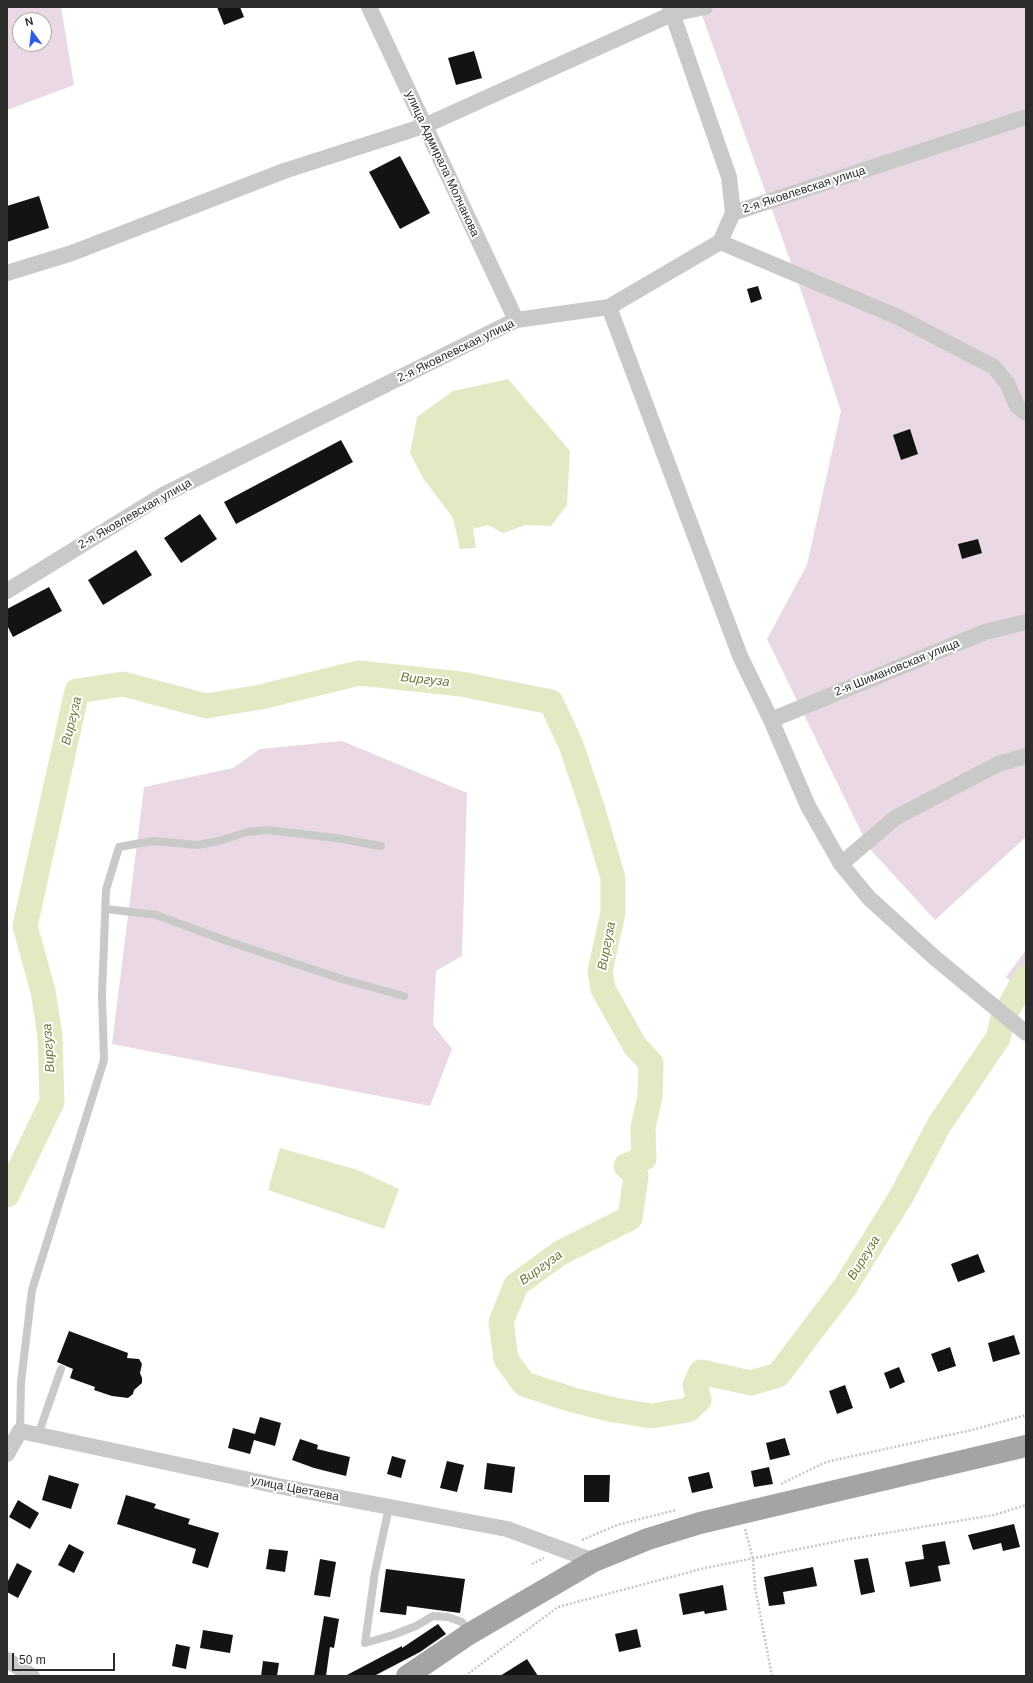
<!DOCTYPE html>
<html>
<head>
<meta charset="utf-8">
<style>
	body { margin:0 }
	#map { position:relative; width:1033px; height:1683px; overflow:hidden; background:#fff; font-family:Arial,sans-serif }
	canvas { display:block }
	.frame { position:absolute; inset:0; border:8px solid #2c2c2c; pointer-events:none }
	.north { position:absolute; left:12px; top:12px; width:40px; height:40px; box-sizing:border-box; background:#fff; border:1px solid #ababab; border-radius:50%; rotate:345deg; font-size:11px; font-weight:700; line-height:16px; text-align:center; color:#2c2c2c }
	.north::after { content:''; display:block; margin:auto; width:14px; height:18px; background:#2d5be4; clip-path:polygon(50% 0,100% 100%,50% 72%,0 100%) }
	.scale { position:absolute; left:12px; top:1653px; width:103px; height:18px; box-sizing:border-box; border:2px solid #2c2c2c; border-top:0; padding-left:5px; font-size:12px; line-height:14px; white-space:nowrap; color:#2c2c2c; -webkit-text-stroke:3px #fff; paint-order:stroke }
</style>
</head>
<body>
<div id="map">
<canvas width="1033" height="1683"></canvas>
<div class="frame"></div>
<div class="north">N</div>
<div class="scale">50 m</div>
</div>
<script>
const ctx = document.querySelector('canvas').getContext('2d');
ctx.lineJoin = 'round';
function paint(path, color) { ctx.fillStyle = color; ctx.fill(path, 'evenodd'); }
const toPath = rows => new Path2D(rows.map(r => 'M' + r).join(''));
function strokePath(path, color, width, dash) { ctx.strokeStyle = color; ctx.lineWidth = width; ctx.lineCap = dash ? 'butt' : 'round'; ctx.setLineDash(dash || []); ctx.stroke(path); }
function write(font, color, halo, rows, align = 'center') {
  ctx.font = font + ' Arial,sans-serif'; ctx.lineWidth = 4; ctx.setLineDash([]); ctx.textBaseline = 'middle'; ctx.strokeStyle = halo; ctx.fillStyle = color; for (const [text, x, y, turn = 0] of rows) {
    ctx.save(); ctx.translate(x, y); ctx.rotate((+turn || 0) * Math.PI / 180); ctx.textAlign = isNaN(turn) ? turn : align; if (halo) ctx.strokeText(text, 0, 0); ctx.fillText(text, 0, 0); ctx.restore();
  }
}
paint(toPath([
	[7,7,61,7,74,85,7,110],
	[20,20,44,20,44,44,20,44],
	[699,7,1026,7,1026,837,935,920,869,848,767,639,807,565,841,411,804,299],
	[342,741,467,793,462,956,436,971,433,1025,452,1049,430,1106,112,1044,144,787,233,768,260,749],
	[1026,950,1026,996,1006,977]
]), '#ead8e5');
paint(toPath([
	[508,379,570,451,567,505,551,526,526,525,503,533,488,525,473,529,476,548,460,549,453,518,423,478,410,453,417,417,453,391],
	[280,1148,358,1170,399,1189,384,1229,268,1190]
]), '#e2eac4');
strokePath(toPath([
	[7,1195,52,1102,50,1036,43,991,25,926,77,691,123,684,206,706,261,697,359,673,461,684,551,702,571,745,592,807,613,878,613,913,600,971,603,989,635,1046,651,1063,650,1097,643,1127,644,1158,626,1166,636,1176,630,1218,560,1253,516,1285,501,1322,506,1359,524,1384,573,1400,614,1410,651,1416,688,1410,699,1400,695,1385,701,1372,751,1383,778,1375,845,1287,902,1195,939,1125,998,1038,1003,1018,1026,977]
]), '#e2eac4', 25);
paint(toPath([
	[217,7,240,7,244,17,224,25],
	[474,51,482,78,456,85,448,58],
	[400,156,430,213,400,229,369,172],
	[39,196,49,228,7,242,7,206],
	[758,286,762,299,751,303,747,289],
	[910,429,918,454,901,460,893,435],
	[341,440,353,462,236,524,224,502],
	[200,514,217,539,181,563,164,538],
	[978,539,982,553,962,559,958,544],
	[136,550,152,575,103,605,88,580],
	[49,587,62,611,13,637,7,625,7,609],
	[978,1254,985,1272,958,1282,951,1264],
	[69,1331,128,1353,127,1358,139,1359,142,1364,140,1373,142,1378,142,1383,134,1390,133,1394,128,1398,112,1396,94,1390,95,1387,70,1378,73,1369,57,1362],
	[1014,1335,1020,1354,993,1362,988,1343],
	[950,1347,956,1366,938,1372,931,1354],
	[899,1367,905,1382,890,1389,884,1373],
	[845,1385,853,1408,837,1414,829,1391],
	[260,1417,281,1423,275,1446,254,1440,250,1454,228,1448,233,1428,255,1434],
	[785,1438,790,1455,770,1460,766,1443],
	[300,1439,318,1445,317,1449,350,1457,346,1476,314,1468,292,1460],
	[392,1456,406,1460,401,1478,387,1474],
	[447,1461,464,1465,457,1492,440,1488],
	[487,1463,515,1467,512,1493,484,1489],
	[769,1467,773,1484,754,1487,751,1471],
	[709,1472,713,1488,692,1493,688,1477],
	[49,1475,79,1484,71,1509,42,1500],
	[584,1475,610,1475,609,1502,584,1502],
	[126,1495,156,1504,154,1508,190,1519,188,1524,219,1533,208,1568,192,1563,196,1549,117,1524],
	[18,1500,39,1513,30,1529,9,1517],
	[1014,1524,1020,1547,1003,1551,1001,1543,973,1550,968,1535],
	[945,1541,950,1564,938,1566,941,1581,910,1587,905,1562,924,1559,922,1545],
	[69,1544,84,1552,74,1573,58,1565],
	[269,1549,288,1551,285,1572,266,1569],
	[868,1558,875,1592,861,1595,854,1560],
	[320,1559,336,1562,330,1597,314,1595],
	[17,1563,32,1571,18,1598,7,1592,7,1583],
	[813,1567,817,1586,783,1592,785,1604,769,1606,764,1577],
	[386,1569,465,1579,460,1613,407,1606,406,1615,380,1612],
	[723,1585,727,1610,705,1614,704,1611,683,1615,679,1594],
	[324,1616,339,1619,334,1648,330,1647,326,1676,314,1676],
	[438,1624,446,1634,420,1652,374,1676,345,1676,402,1646,402,1648],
	[637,1629,641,1647,619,1652,615,1634],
	[203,1630,233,1635,230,1653,200,1648],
	[176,1644,190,1647,186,1669,172,1666],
	[527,1659,538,1676,500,1676],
	[263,1661,279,1663,277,1676,261,1676]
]), '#131313');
strokePath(toPath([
	[781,1484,826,1462,972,1430,1026,1415],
	[745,1529,753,1559,755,1587,772,1676],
	[582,1540,617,1525,676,1510],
	[532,1564,544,1558],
	[465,1676,558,1607,705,1568,844,1540,994,1515,1026,1505]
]), '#c6c6c6', 2.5, [2, 2]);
strokePath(toPath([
	[106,909,156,915,230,942,345,980,404,996],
	[20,1431,21,1382,32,1290,104,1060,102,995,106,890,119,847,153,841,198,845,219,841,247,832,267,830,336,838,381,846],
	[38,1435,61,1369],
	[389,1507,375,1572,365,1643,393,1635,416,1626,433,1616,448,1617,462,1622,469,1634]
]), '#c9c9c9', 8);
strokePath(toPath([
	[369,7,516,320],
	[670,7,729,177,733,213],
	[720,242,898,317,994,367,1007,383,1017,406,1026,413],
	[7,273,72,253,284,171,424,126,672,14,705,7],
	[609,307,740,656,771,720,808,806,841,864,869,898,935,958,1026,1033],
	[7,591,163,495,516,320,609,307,720,242,733,213,1026,117],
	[771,720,985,632,1026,622],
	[841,864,895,818,998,764,1026,756],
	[7,1454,20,1431,278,1486,507,1529,594,1561],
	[7,1660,32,1676]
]), '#c9c9c9', 16);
strokePath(toPath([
	[407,1676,469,1634,594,1561,648,1539,700,1523,742,1513,1026,1446]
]), '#a4a4a4', 22);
write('12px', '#2c2c2c', '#fff', [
	["улица Адмирала Молчанова",442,164,65],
	["2-я Яковлевская улица",804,190,-18],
	["2-я Яковлевская улица",456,351,-26],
	["2-я Яковлевская улица",135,514,-30],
	["2-я Шимановская улица",897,668,-22],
	["улица Цветаева",295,1489,11]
]);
write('italic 13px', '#6b7a35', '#fff', [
	["Виргуза",425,680,6],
	["Виргуза",72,721,-76],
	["Виргуза",607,946,-79],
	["Виргуза",49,1048,-94],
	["Виргуза",864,1258,-58],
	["Виргуза",541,1268,-36]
]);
</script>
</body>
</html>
